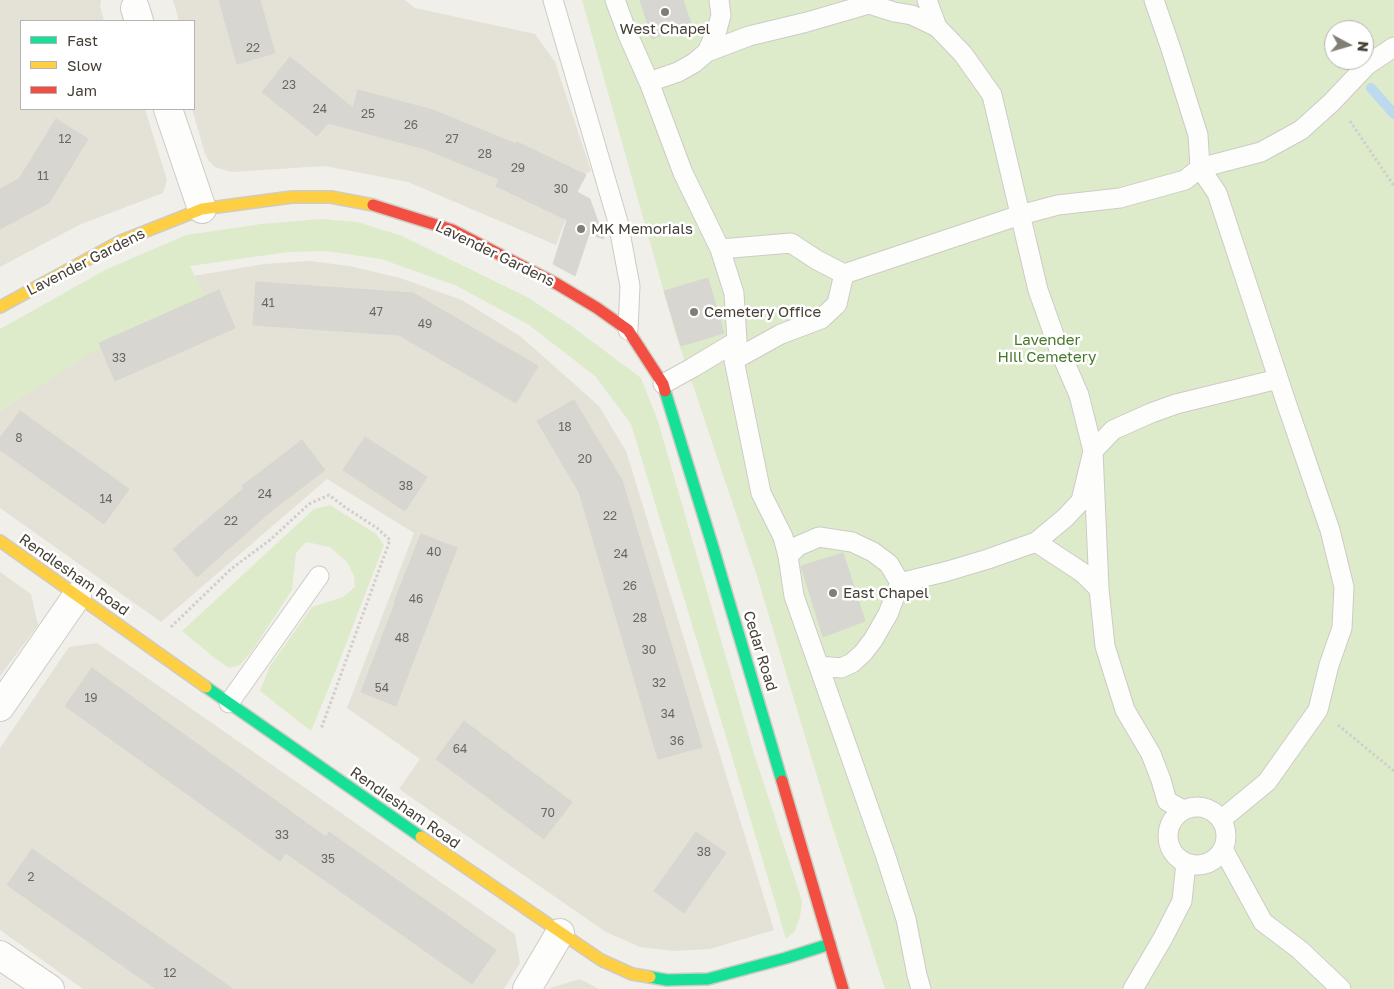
<!DOCTYPE html>
<html>
<head>
<meta charset="utf-8">
<style>
	body { margin:0 }
	#map { position:relative; width:1394px; height:989px; overflow:hidden; background:#f0efea; font-family:"Golos Text",sans-serif }
	canvas { display:block }
	.legend { position:absolute; left:20px; top:20px; width:175px; height:90px; box-sizing:border-box; background:#fff; border:1px solid #b5b3af; margin:0; padding:6px 9px; list-style:none; font-size:15px; color:#464036 }
	.legend li { display:flex; align-items:center; gap:10px; height:25px }
	.legend b { width:25px; border:1px solid #b5b3af }
	.north { position:absolute; left:1324px; top:20px; width:50px; height:50px; box-sizing:border-box; background:#fff; border:1px solid #b5b3af; border-radius:50%; rotate:96deg; font-size:14px; font-weight:700; line-height:20px; text-align:center; color:#464036 }
	.north::after { content:''; display:block; margin:auto; width:18px; height:22px; background:#827d75; clip-path:polygon(50% 0,100% 100%,50% 72%,0 100%) }
</style>
</head>
<body>
<div id="map">
<canvas width="1394" height="989"></canvas>
<ul class="legend">
<li><b style="height:6px;background:#16e098"></b>Fast</li>
<li><b style="height:6px;background:#ffcf43"></b>Slow</li>
<li><b style="height:6px;background:#f24e42"></b>Jam</li>
</ul>
<div class="north">N</div>
</div>
<script>
const ctx = document.querySelector('canvas').getContext('2d');
ctx.lineJoin = 'round';
function paint(path, color) { ctx.fillStyle = color; ctx.fill(path, 'evenodd'); }
const toPath = rows => new Path2D(rows.map(r => 'M' + r).join(''));
function strokePath(path, color, width, dash) { ctx.strokeStyle = color; ctx.lineWidth = width; ctx.lineCap = dash ? 'butt' : 'round'; ctx.setLineDash(dash || []); ctx.stroke(path); }
function write(font, color, halo, rows, align = 'center') {
  ctx.font = font + ' "Golos Text",sans-serif'; ctx.lineWidth = 5; ctx.setLineDash([]); ctx.textBaseline = 'middle'; ctx.strokeStyle = halo; ctx.fillStyle = color; for (const [text, x, y, turn = 0] of rows) {
    ctx.save(); ctx.translate(x, y); ctx.rotate((+turn || 0) * Math.PI / 180); ctx.textAlign = isNaN(turn) ? turn : align; if (halo) ctx.strokeText(text, 0, 0); ctx.fillText(text, 0, 0); ctx.restore();
  }
}
paint(toPath([
	[0,0,101,0,100,6,104,21,21,21,21,109,145,109,167,180,163,193,81,224,0,267],
	[173,0,405,0,415,8,535,34,555,62,591,171,582,176,556,245,408,182,325,166,231,172,215,167,209,161,205,154,192,109,194,109,194,21,179,21],
	[310,261,349,266,400,278,462,300,520,336,599,406,626,451,774,930,710,949,675,951,640,947,606,932,399,789,420,759,347,708,414,533,327,479,161,622,0,508,0,411,74,363,193,276,264,264],
	[0,572,31,594,38,625,0,676],
	[97,643,515,934,520,963,504,989,83,989,0,930,0,748,69,647],
	[580,979,599,989,550,989,550,988]
]), '#e4e1d7');
paint(toPath([
	[582,0,1394,0,1394,989,885,989,829,816,757,576,676,335],
	[1334,30,1364,30,1364,60,1334,60],
	[322,219,358,222,402,236,527,297,570,325,641,378,658,421,751,744,802,901,800,917,795,931,786,939,724,730,631,424,596,377,529,325,457,286,381,259,326,251,288,252,190,266,208,301,94,351,0,411,0,329,105,270,186,235,261,224],
	[330,505,376,534,384,545,336,670,311,731,260,691,270,666,312,607,343,597,355,587,354,576,347,562,330,547,306,542,296,553,292,590,252,651,240,665,229,668,216,659,182,631,314,509]
]), '#ddebcb');
strokePath(toPath([
	[1371,88,1394,114]
]), '#bcd9ee', 10);
const building = toPath([
	[219,0,260,0,275,53,237,64,219,0],
	[640,0,683,0,691,24,652,39,640,0],
	[290,57,353,108,358,90,433,110,516,144,517,142,586,175,577,192,590,199,604,239,589,234,575,276,553,264,567,220,496,186,499,179,425,149,328,123,317,136,262,92,290,57],
	[56,119,88,139,49,203,0,229,0,189,19,179,56,119],
	[708,278,724,333,681,346,664,291,708,278],
	[256,282,413,293,538,366,516,403,399,335,253,325,256,282],
	[219,290,235,328,115,381,99,343,219,290],
	[574,400,622,480,702,747,658,759,579,492,537,421,574,400],
	[20,411,129,489,104,524,0,450,0,438,20,411],
	[365,437,427,477,405,511,343,470,365,437],
	[302,440,325,470,271,511,197,577,173,549,244,488,242,486,302,440],
	[421,534,457,548,396,706,361,692,395,603,394,602,421,534],
	[843,553,865,621,823,637,801,566,843,553],
	[92,668,326,837,329,832,496,950,472,984,286,853,280,861,65,706,92,668],
	[464,721,572,802,544,839,436,759,464,721],
	[696,832,726,853,684,913,654,891,696,832],
	[32,849,233,989,156,989,7,885,32,849]
]);
paint(building, '#d8d6d1');
strokePath(building, '#d8d6d0', 1);
const lane = toPath([
	[553,0,618,222,630,286,628,330],
	[615,0,628,35,649,82,683,173,720,249,734,293,737,341,692,368,663,384],
	[927,0,937,27,963,54,992,95,1038,290,1059,349,1079,395,1093,451,1099,589,1105,646,1125,710,1151,754,1161,780,1167,801,1183,810],
	[1154,0,1171,49,1198,135,1200,168,1217,193,1286,402,1330,530,1344,587,1342,628,1329,665,1318,710,1267,782,1222,819],
	[869,4,894,12,912,15,937,27],
	[707,52,749,36,807,22,869,4,872,0],
	[649,82,678,72,694,63,707,52,717,30,721,15,719,0],
	[720,249,791,243,817,260,844,274,837,304,821,319,781,334,734,360],
	[844,274,1020,215,1058,205,1120,198,1185,180,1200,168,1261,152,1301,130,1331,103,1367,65,1394,47],
	[737,341,734,360,761,493,783,537,788,556,794,596,885,854,906,919,917,975,921,989],
	[1036,542,1083,573,1099,589],
	[788,556,798,546,819,537,852,542,873,552,889,564,900,583,888,614,873,640,863,653,852,663,841,668,819,666],
	[900,583,948,571,988,559,1036,542,1065,518,1081,501,1093,451,1113,430,1151,413,1176,404,1278,379],
	[229,703,319,576],
	'1168 836a29 29 0 1 1 58 0a29 29 0 1 1-58 0Z',
	[1223,849,1263,922,1300,950,1341,989],
	[1133,989,1163,938,1182,901,1186,863]
]);
const street = toPath([
	[135,8,139,21],
	[168,109,202,209],
	[0,707,77,596],
	[0,955,50,989],
	[527,989,560,933]
]);
const fast = toPath([
	[665,391,712,544,782,781],
	[206,687,421,837],
	[650,977,667,980,708,979,786,958,830,944]
]);
const slow = toPath([
	[0,307,121,241,202,209,292,197,331,197,373,205],
	[0,541,206,687],
	[421,837,601,960,632,974,650,977]
]);
const jam = toPath([
	[373,205,452,230,557,284,597,308,628,330,663,384,665,391],
	[782,781,843,989]
]);
strokePath(lane, '#cdcbc6', 21);
strokePath(street, '#cdcbc6', 30);
strokePath(fast, '#cfccc1', 14);
strokePath(slow, '#cfccc1', 14);
strokePath(jam, '#cfccc1', 14);
strokePath(toPath([
	[1350,121,1394,186],
	[171,627,231,569,270,540,309,504,329,495,346,508,377,528,390,540,321,729],
	[1338,725,1394,771]
]), '#d1cecb', 3, [2.5, 2.5]);
strokePath(lane, '#fdfdfc', 19);
strokePath(street, '#fdfdfc', 28);
strokePath(fast, '#16e098', 11);
strokePath(slow, '#ffcf43', 11);
strokePath(jam, '#f24e42', 11);
for (const [x, y, r, color] of [
	[665,12,5,"#827d75"],
	[581,229,5,"#827d75"],
	[694,312,5,"#827d75"],
	[833,593,5,"#827d75"]
]) { const dot = new Path2D(); dot.arc(x, y, r, 0, 2 * Math.PI); ctx.fillStyle = color; ctx.fill(dot); strokePath(dot, '#fff', 2); }
write('12px', '#6c675e', null, [
	["22",253,48],
	["23",289,85],
	["24",320,109],
	["25",368,114],
	["26",411,125],
	["12",65,139],
	["27",452,139],
	["28",485,154],
	["29",518,168],
	["11",43,176],
	["30",561,189],
	["41",268,303],
	["47",376,312],
	["49",425,324],
	["33",119,358],
	["18",565,427],
	["8",19,438],
	["20",585,459],
	["38",406,486],
	["24",265,494],
	["14",106,499],
	["22",610,516],
	["22",231,521],
	["40",434,552],
	["24",621,554],
	["26",630,586],
	["46",416,599],
	["28",640,618],
	["48",402,638],
	["30",649,650],
	["32",659,683],
	["54",382,688],
	["19",91,698],
	["34",668,714],
	["36",677,741],
	["64",460,749],
	["70",548,813],
	["33",282,835],
	["38",704,852],
	["35",328,859],
	["2",31,877],
	["12",170,973]
]);
write('15px', '#464036', '#fff', [
	["West Chapel",665,29,"center"],
	["MK Memorials",591,229],
	["Cemetery Office",704,312],
	["East Chapel",843,593]
], 'left');
write('15px', '#464036', '#fff', [
	["Lavender Gardens",495,254,26],
	["Lavender Gardens",86,262,-27],
	["Rendlesham Road",74,575,35],
	["Cedar Road",760,651,73],
	["Rendlesham Road",405,808,35]
]);
write('15px', '#47772a', '#fff', [
	["Lavender",1047,340],
	["Hill Cemetery",1047,357]
]);
</script>
</body>
</html>
